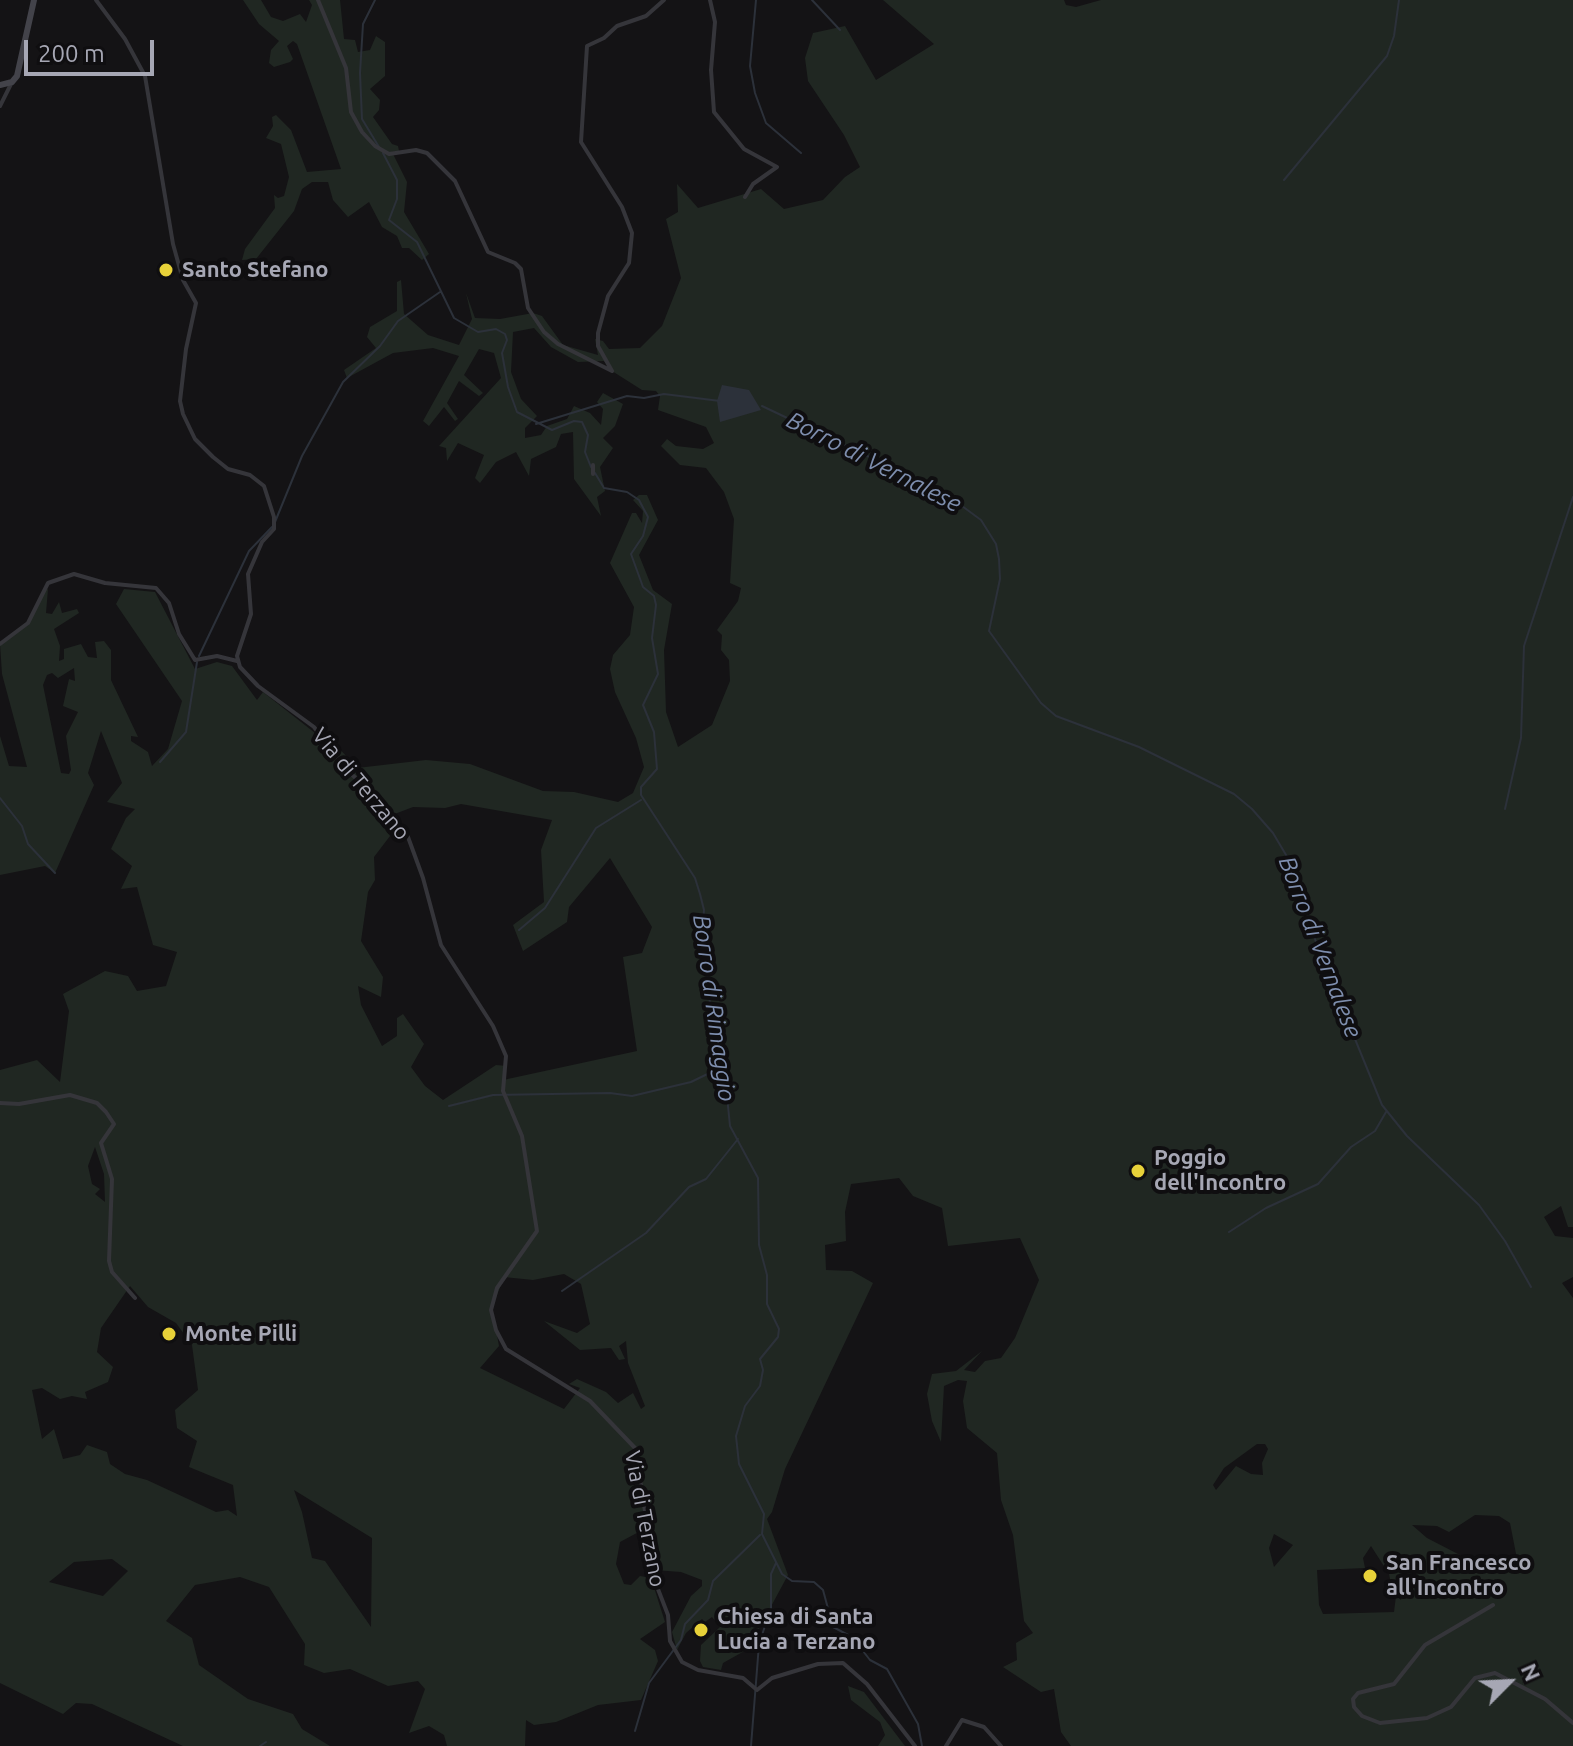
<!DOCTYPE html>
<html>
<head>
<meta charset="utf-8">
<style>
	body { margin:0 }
	#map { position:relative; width:1573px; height:1746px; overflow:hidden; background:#141315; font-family:Ubuntu,sans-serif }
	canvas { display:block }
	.north { position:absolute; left:1469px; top:1642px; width:80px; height:80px; -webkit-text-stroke:6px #0f0e10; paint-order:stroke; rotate:66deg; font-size:22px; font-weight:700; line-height:32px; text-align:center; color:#a6a7b4 }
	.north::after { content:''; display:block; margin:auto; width:28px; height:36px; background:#a6a7b4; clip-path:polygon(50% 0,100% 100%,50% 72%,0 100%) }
	.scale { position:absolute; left:24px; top:40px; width:130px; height:36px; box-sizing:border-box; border:4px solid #a6a7b4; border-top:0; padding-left:10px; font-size:24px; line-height:28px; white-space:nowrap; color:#a6a7b4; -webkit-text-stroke:6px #0f0e10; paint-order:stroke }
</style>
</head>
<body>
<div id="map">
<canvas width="1573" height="1746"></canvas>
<div class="north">N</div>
<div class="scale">200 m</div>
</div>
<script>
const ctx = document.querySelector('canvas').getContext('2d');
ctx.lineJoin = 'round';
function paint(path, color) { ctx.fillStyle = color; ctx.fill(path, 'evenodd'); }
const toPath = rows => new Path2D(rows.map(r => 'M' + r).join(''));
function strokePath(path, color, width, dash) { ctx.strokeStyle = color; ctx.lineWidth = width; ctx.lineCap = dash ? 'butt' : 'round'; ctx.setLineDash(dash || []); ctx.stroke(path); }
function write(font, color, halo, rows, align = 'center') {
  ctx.font = font + ' Ubuntu,sans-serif'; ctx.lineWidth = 8; ctx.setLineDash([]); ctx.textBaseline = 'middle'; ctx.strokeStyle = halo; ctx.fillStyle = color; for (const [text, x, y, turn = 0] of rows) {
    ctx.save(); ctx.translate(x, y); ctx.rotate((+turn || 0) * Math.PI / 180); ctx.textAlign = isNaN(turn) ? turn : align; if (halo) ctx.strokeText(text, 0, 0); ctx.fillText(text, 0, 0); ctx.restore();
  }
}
paint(toPath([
	[243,0,261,0,271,17,283,21,300,14,306,22,312,5,309,0,340,0,344,39,355,40,358,52,370,50,376,36,385,42,385,76,370,89,380,100,379,110,373,117,392,144,398,146,399,151,392,152,407,182,404,212,429,254,422,260,409,248,402,248,397,236,382,227,369,202,348,217,333,200,328,182,312,182,302,189,294,211,256,259,242,260,245,249,275,208,274,195,278,198,284,196,289,177,281,144,266,138,273,126,272,117,276,115,291,130,307,172,341,169,297,44,293,41,287,46,293,59,290,62,274,67,269,63,271,50,279,41,259,24],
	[883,0,1064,0,1066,5,1076,7,1101,0,1573,0,1573,1227,1568,1227,1561,1206,1544,1217,1555,1236,1573,1238,1573,1277,1562,1283,1573,1298,1573,1746,1071,1746,1061,1732,1054,1689,1041,1692,1003,1667,1017,1660,1016,1643,1033,1633,1024,1621,1013,1535,1001,1500,997,1453,967,1428,963,1401,967,1381,958,1380,944,1386,941,1442,932,1421,927,1394,932,1374,956,1371,982,1351,964,1370,975,1372,985,1361,1001,1358,1015,1338,1039,1280,1020,1238,948,1246,942,1208,913,1196,899,1178,851,1184,845,1212,846,1241,825,1245,826,1270,852,1271,873,1283,785,1469,772,1512,767,1519,788,1575,748,1649,723,1663,721,1670,703,1667,700,1661,701,1645,720,1627,712,1617,705,1622,702,1619,686,1633,677,1650,672,1632,691,1596,702,1586,702,1580,681,1572,654,1570,654,1540,648,1527,620,1542,616,1564,624,1584,631,1585,640,1576,651,1578,665,1622,640,1639,655,1650,658,1661,641,1700,598,1705,556,1722,534,1725,526,1720,525,1746,447,1746,444,1735,429,1726,409,1733,425,1689,418,1681,388,1686,350,1669,324,1673,304,1665,305,1644,269,1587,240,1577,195,1585,166,1621,192,1638,199,1665,248,1699,293,1714,302,1729,330,1746,183,1746,92,1704,76,1703,63,1714,0,1683,0,1070,37,1060,60,1082,69,1011,63,994,105,971,128,976,137,991,166,986,177,952,153,945,137,887,121,889,132,866,111,849,126,818,135,809,107,802,122,783,101,731,88,773,94,785,55,873,45,866,0,875,0,736,9,766,27,767,2,674,0,644,28,623,43,591,48,589,46,613,52,614,59,602,62,613,77,609,79,613,54,629,60,646,59,661,64,659,64,649,81,644,88,657,97,658,95,642,104,641,111,650,111,680,138,737,131,736,131,741,148,752,152,766,168,749,182,701,116,604,124,589,155,592,195,669,217,662,232,666,257,700,263,692,315,733,327,735,357,768,426,760,470,764,543,791,574,792,618,802,633,793,644,767,636,738,615,692,610,669,613,655,630,635,634,607,610,563,632,513,636,513,642,523,643,511,633,500,639,495,647,495,658,520,639,555,653,590,672,604,664,650,666,712,678,747,712,725,730,681,729,660,721,650,722,635,717,630,738,601,741,588,730,583,734,519,724,492,706,468,680,465,661,446,667,439,676,446,703,449,714,443,706,427,658,410,660,396,656,391,642,390,612,371,604,361,578,362,551,347,534,328,513,332,511,372,521,399,537,416,525,428,525,438,541,435,547,426,567,419,574,406,590,413,601,425,603,409,597,402,603,393,623,404,615,426,603,438,613,448,600,467,605,491,597,497,601,516,574,479,573,432,561,434,556,447,531,459,529,476,516,452,496,462,480,483,475,478,484,455,458,443,447,461,446,448,439,446,501,378,494,353,479,349,464,375,483,393,479,396,459,381,447,403,458,419,455,421,444,407,429,426,423,421,459,356,433,348,393,353,347,378,344,370,376,348,367,337,370,327,397,311,397,282,401,280,404,314,428,335,459,345,472,319,466,293,475,318,500,319,533,313,542,316,563,345,598,355,595,339,603,341,609,349,640,348,662,326,681,278,666,219,678,212,677,184,698,208,761,189,784,209,823,200,845,177,860,167,844,135,808,81,805,58,813,33,845,26,876,80,934,44],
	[74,668,75,681,69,679,63,706,78,712,66,736,71,770,69,774,61,773,43,685,47,675,52,673,58,678],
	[381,800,392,815,413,807,445,808,461,804,552,820,541,850,544,902,513,925,523,951,567,922,569,907,610,858,652,927,642,953,623,957,637,1051,503,1080,507,1066,496,1065,443,1100,425,1086,411,1067,424,1044,403,1014,397,1018,397,1036,382,1046,361,1005,358,986,381,997,383,977,361,941,368,892,375,880,374,857,390,836,372,809],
	[95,1147,104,1174,105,1202,95,1194,100,1189,92,1184,88,1166],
	[564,1274,581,1284,590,1324,577,1333,544,1321,580,1350,611,1348,619,1360,625,1359,619,1346,626,1341,628,1363,645,1406,641,1409,633,1393,618,1403,606,1392,577,1379,569,1384,580,1388,564,1409,480,1368,499,1346,492,1308,504,1277,533,1280],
	[130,1286,148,1307,176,1323,192,1345,198,1390,175,1410,177,1428,197,1441,189,1467,233,1485,237,1516,228,1510,216,1512,147,1480,125,1474,110,1464,107,1452,87,1445,80,1455,63,1459,54,1429,42,1439,32,1390,42,1388,60,1399,72,1396,87,1399,85,1392,108,1382,113,1367,97,1352,101,1328],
	[1257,1444,1265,1444,1268,1449,1262,1463,1263,1475,1251,1474,1236,1466,1216,1490,1213,1485,1224,1468],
	[294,1490,372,1538,371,1627,325,1561,312,1558,302,1512],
	[1475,1515,1499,1516,1510,1523,1518,1564,1510,1562,1489,1570,1427,1538,1412,1525,1437,1526,1449,1532],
	[1274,1534,1293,1545,1274,1567,1269,1548],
	[1371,1546,1389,1574,1391,1584,1402,1594,1401,1600,1396,1596,1394,1612,1323,1614,1319,1605,1317,1570,1365,1568,1363,1558],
	[112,1559,128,1571,103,1596,49,1582,74,1562],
	[848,1686,864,1692,905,1746,878,1746,885,1735,880,1722,851,1700]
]), '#202722');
paint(toPath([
	[722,385,749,390,761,410,720,422,717,401]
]), '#2c313a');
strokePath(toPath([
	[375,0,363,24,360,73,362,119,379,147],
	[756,0,750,66,755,93,766,123,801,153],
	[812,0,840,30],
	[383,153,397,180,397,199,389,220,417,242,454,318,478,332,496,329,505,334,507,340,502,353,508,387,517,412,552,430,574,421,582,422,588,435,585,452,591,467],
	[1284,180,1387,56,1394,36,1399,0],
	[762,406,943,492,981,520,996,544,999,559,1000,579,989,631,1041,703,1056,716,1139,747,1234,794,1252,809,1273,833,1289,860,1319,951,1382,1105,1407,1136,1479,1205,1505,1241,1531,1287],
	[536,424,627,396,644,398,664,394,720,401],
	[595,473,604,488,627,492,639,500,648,517,643,536,631,554,643,587,654,596,656,605,652,638,658,674,643,705,654,732,657,769,641,787,641,795,695,878,700,894,704,910,701,946,706,958,710,1004,723,1056,730,1126,758,1178,759,1245,767,1275,767,1304,779,1329,778,1337,760,1359,763,1370,760,1386,745,1406,736,1436,739,1464,764,1514,762,1534,782,1574,792,1581,814,1582,823,1590,833,1627,852,1637,870,1660,887,1669,918,1724,922,1746],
	[275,522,302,456,343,382,380,346,398,321,440,292],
	[199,656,249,551,272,527],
	[160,762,186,732,197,662],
	[0,798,22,826,28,844,55,873],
	[1505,809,1521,738,1524,646,1573,497],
	[519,930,545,908,596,828,641,800],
	[449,1106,493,1095,610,1093,632,1096,691,1082,724,1066],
	[1229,1232,1266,1208,1318,1184,1351,1147,1375,1131,1386,1112],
	[562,1291,646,1233,689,1187,706,1179,738,1139],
	[635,1731,649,1683,681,1640,685,1624,708,1600,713,1581,760,1535],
	[260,1746,266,1742],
	[751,1746,759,1644,771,1608,771,1574,776,1563]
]), '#2c313a', 2);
strokePath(toPath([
	[96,0,125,39,145,76,173,244,183,280,196,303,186,349,180,401,183,414,195,439,213,457,228,469,250,475,264,486,274,517,274,529,262,542,248,574,251,614,237,656,240,667,258,686,314,727,346,769,379,800,408,837,423,878,441,945,493,1026,506,1056,503,1091,522,1136,537,1231,497,1288,491,1310,496,1330,506,1349,590,1401,635,1448,652,1555,651,1571,668,1615,670,1641,682,1662,698,1670,743,1678,757,1690,772,1678,818,1664,843,1663,867,1684,915,1746],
	[318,0,346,68,351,112,362,132,375,146,389,154,416,150,427,153,455,181,488,252,515,263,521,269,528,308,544,332,558,344,612,371],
	[710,0,715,22,711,70,714,112,744,149,777,167,753,184,745,197],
	[0,106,12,82],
	[612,371,598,346,598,333,608,296,629,263,632,233,622,207,581,142,587,46,604,38,617,26,646,16,664,0],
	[593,465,593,474],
	[0,644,28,623,48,583,74,574,105,583,156,588,169,603,179,634,195,660,217,656,237,661],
	[0,1103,19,1104,70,1095,97,1103,106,1112,114,1124,101,1143,112,1179,109,1261,112,1272,135,1298],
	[1493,1605,1425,1645,1394,1684,1358,1693,1353,1699,1354,1707,1362,1716,1380,1723,1427,1718,1451,1707,1475,1678,1495,1673,1545,1699,1573,1723],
	[946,1746,962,1720,984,1727,1001,1746]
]), '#35353a', 4);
strokePath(toPath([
	[0,85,12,82,17,76,34,0]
]), '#43434a', 6);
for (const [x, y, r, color] of [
	[166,270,8,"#e7d139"],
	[1138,1171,8,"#e7d139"],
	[169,1334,8,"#e7d139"],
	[1370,1576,8,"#e7d139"],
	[701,1630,8,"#e7d139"]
]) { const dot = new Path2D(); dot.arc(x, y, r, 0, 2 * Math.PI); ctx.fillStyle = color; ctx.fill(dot); strokePath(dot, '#0f0e10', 3); }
write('bold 22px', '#a6a7b4', '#0f0e10', [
	["Santo Stefano",182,270],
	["Poggio",1154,1158],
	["dell'Incontro",1154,1183],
	["Monte Pilli",185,1334],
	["San Francesco",1386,1563],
	["all'Incontro",1386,1588],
	["Chiesa di Santa",717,1617],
	["Lucia a Terzano",717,1642]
], 'left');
write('22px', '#a6a7b4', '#0f0e10', [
	["Via di Terzano",361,784,50],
	["Via di Terzano",645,1519,79]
]);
write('italic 24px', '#7e8eae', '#0f0e10', [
	["Borro di Vernalese",874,462,27],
	["Borro di Vernalese",1320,947,69],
	["Borro di Rimaggio",714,1008,82]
]);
</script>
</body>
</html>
